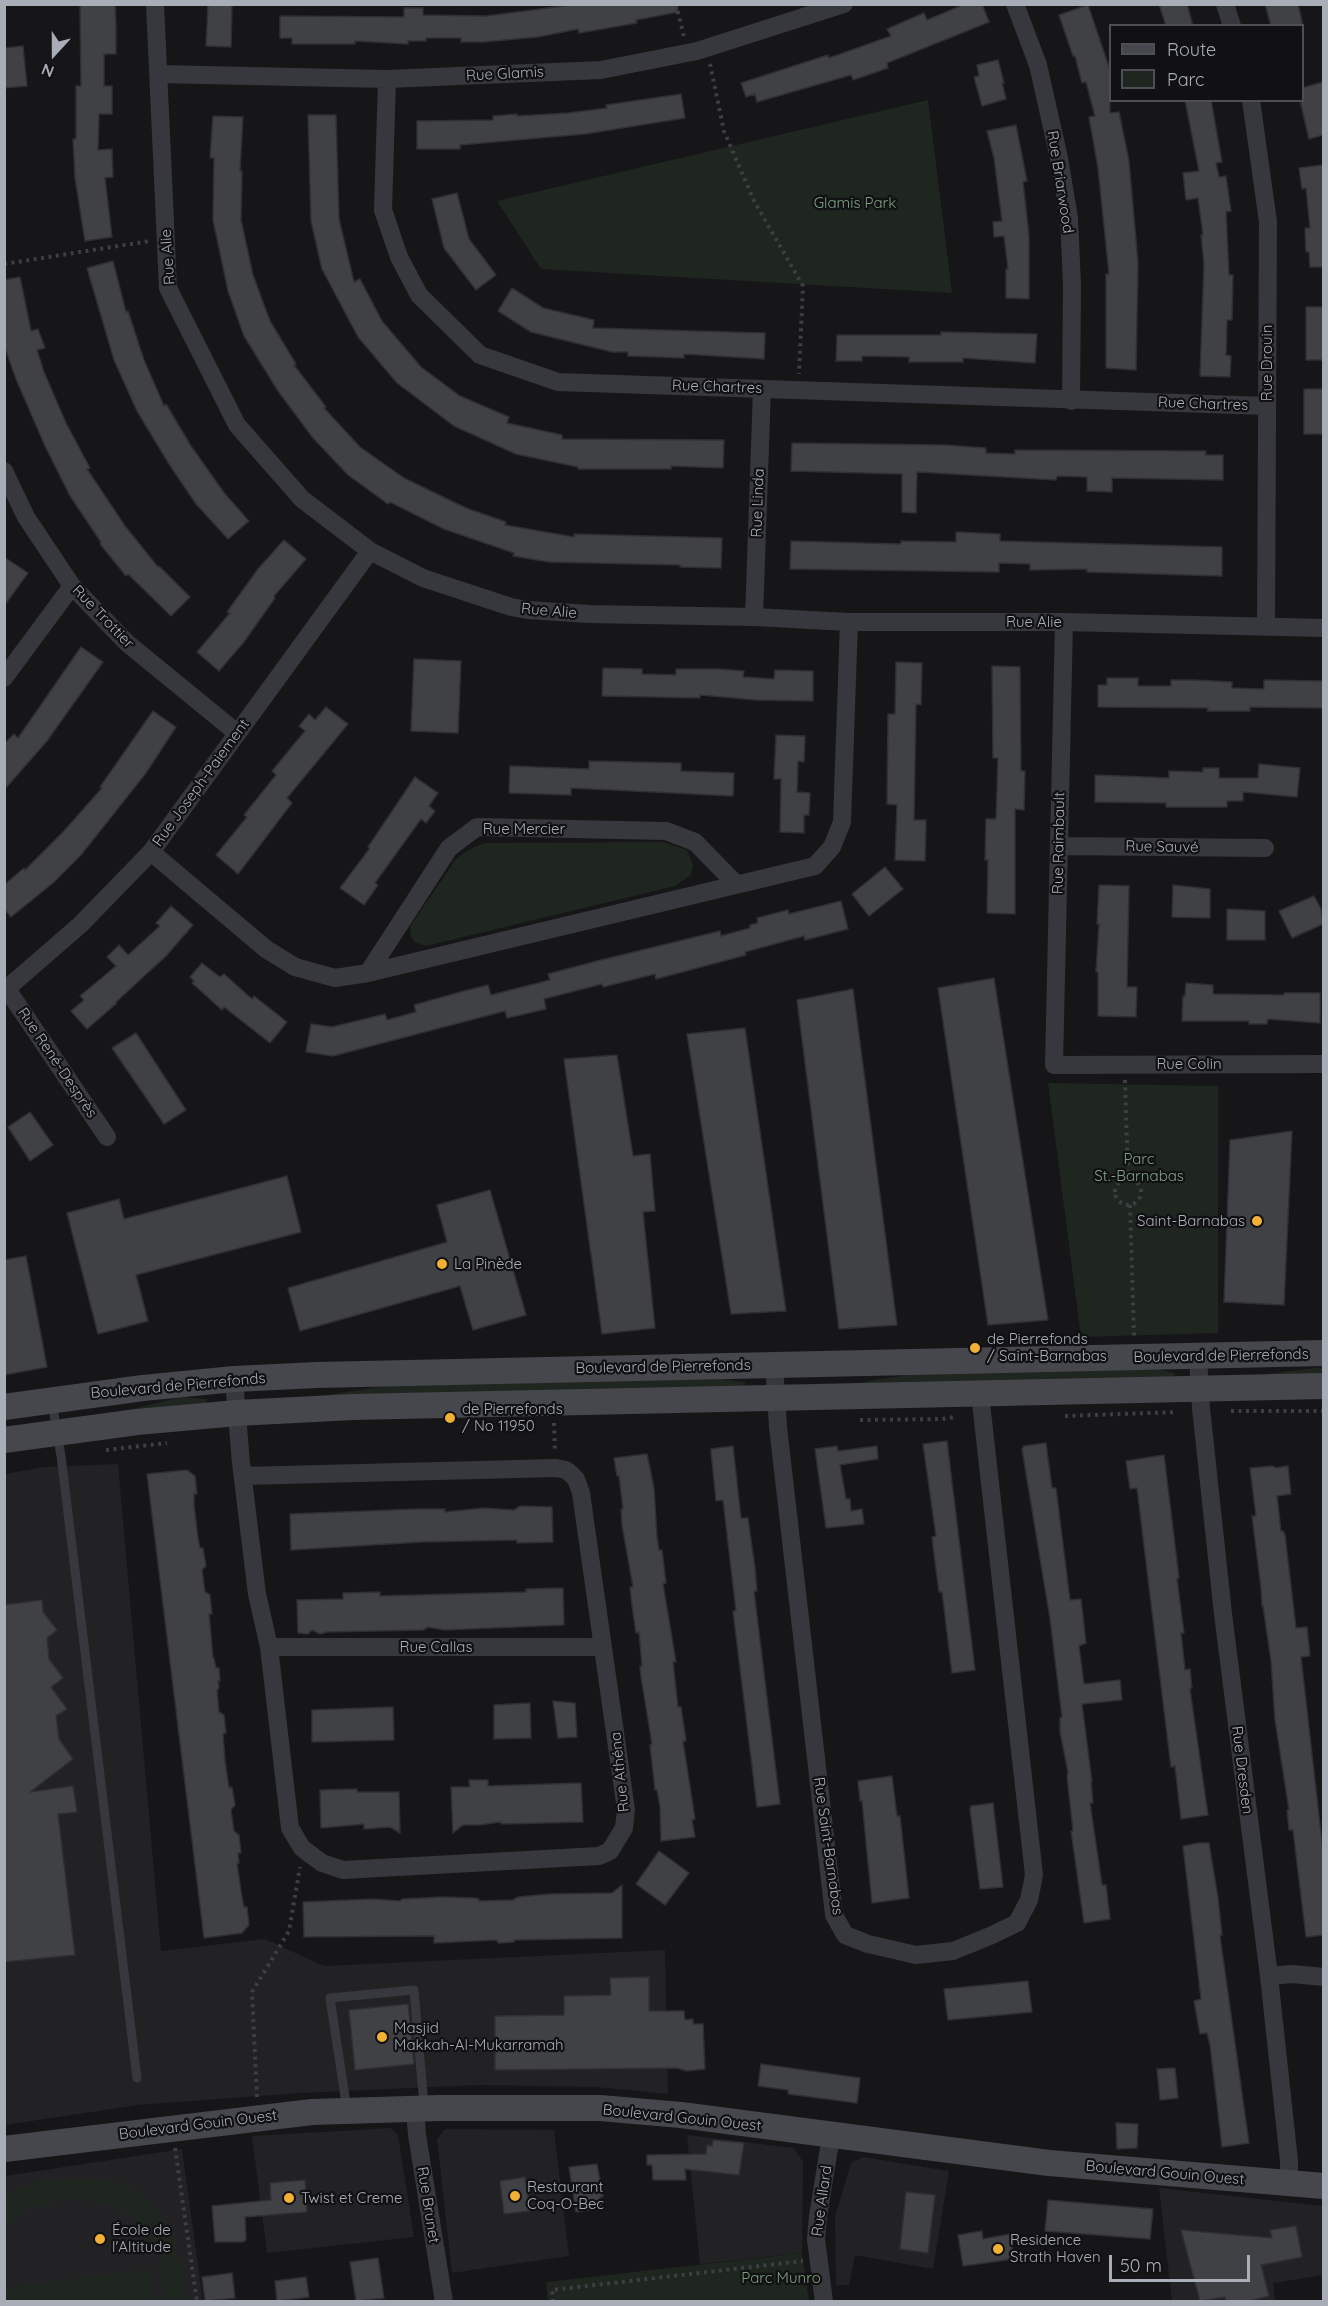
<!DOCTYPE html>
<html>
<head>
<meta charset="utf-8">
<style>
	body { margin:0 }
	#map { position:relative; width:1328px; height:2306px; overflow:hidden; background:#161618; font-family:Quicksand,sans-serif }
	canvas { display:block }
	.frame { position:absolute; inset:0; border:6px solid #a8adb8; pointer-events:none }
	.legend { position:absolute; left:1109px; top:24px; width:195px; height:78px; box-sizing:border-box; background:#111113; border:2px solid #4d4f55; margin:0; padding:8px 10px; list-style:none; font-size:18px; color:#a8adb8 }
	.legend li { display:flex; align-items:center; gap:12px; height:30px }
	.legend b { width:30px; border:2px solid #4d4f55 }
	.north { position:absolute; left:24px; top:24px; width:60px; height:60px; -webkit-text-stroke:4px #111113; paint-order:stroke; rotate:201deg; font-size:16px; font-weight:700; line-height:24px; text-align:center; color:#a8adb8 }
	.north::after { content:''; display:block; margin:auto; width:21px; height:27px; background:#a8adb8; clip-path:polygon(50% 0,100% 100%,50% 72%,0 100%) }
	.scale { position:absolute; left:1109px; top:2255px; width:141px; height:27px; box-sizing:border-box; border:3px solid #a8adb8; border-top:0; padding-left:8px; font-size:18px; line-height:21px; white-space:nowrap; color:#a8adb8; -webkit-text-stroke:4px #111113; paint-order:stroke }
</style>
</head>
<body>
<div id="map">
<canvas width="1328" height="2306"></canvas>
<div class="frame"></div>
<ul class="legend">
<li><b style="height:8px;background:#45474d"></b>Route</li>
<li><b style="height:16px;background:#1e261f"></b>Parc</li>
</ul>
<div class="north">N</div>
<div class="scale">50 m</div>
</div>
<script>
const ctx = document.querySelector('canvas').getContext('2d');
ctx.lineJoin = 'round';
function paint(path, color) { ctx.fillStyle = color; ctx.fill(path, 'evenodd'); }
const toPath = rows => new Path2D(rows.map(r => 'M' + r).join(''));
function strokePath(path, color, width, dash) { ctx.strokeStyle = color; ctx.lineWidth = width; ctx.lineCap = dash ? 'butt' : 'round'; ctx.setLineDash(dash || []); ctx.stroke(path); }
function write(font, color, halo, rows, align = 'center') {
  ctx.font = font + ' Quicksand,sans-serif'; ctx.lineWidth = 4.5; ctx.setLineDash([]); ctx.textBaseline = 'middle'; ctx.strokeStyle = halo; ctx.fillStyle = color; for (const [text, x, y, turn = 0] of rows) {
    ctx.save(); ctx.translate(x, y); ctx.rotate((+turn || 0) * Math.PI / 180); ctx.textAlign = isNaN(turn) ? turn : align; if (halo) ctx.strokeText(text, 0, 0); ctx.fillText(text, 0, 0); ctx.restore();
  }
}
paint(toPath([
	[118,1464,161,1951,265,1939,324,1966,665,1950,668,2094,596,2087,479,2085,300,2093,138,2105,5,2125,5,1474,44,1467],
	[391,2128,398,2135,414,2237,267,2253,252,2136],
	[445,2129,554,2130,569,2256,452,2273,437,2139],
	[687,2135,794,2148,803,2162,802,2253,700,2264],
	[182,2149,203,2301,5,2302,5,2176],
	[863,2157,949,2171,933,2269,855,2255,849,2285,836,2285,835,2217,851,2163],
	[1159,2188,1323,2206,1323,2275,1273,2283,1275,2301,1172,2301]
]), '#222225');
paint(toPath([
	[928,100,952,293,541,269,497,201],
	[663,842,687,850,693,865,691,875,675,886,426,946,414,942,410,935,411,925,456,859,470,849,485,843],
	[1048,1083,1218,1086,1218,1333,1081,1337],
	[1323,1367,1323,1374,1267,1375,1267,1374],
	[1155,1369,1175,1373,1174,1378,845,1385,913,1374],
	[722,1379,745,1382,745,1387,319,1396,393,1385],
	[180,1397,206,1399,206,1403,126,1411],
	[81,2178,113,2181,138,2191,162,2216,176,2239,185,2301,165,2301,157,2251,141,2224,123,2211,99,2202,64,2199,30,2209,10,2221,5,2227,5,2196,15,2189,43,2181],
	[802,2253,809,2301,548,2301,546,2282],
	[148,2269,153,2301,5,2301,5,2288]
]), '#1e261f');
const building = toPath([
	[80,4,115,4,116,27,116,54,104,54,104,86,112,86,112,114,99,114,98,150,112,149,113,177,105,178,112,237,85,241,75,178,73,139,76,139,76,86,81,86,80,4],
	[208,4,232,5,231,47,206,46,208,4],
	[579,4,677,4,678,12,636,20,637,23,579,33,578,29,538,37,483,42,461,42,461,38,426,38,426,41,408,41,408,44,355,41,355,44,292,44,292,38,280,38,280,16,404,17,404,8,423,8,423,15,486,16,579,4],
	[965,4,982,4,989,22,887,63,888,68,853,80,851,75,757,102,755,94,746,97,741,83,828,55,829,58,891,36,887,29,924,13,927,20,965,4],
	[1159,4,1187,4,1193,26,1166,26,1159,4],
	[1265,4,1298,4,1303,26,1271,26,1265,4],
	[1088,5,1110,70,1110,113,1119,112,1129,161,1138,263,1136,370,1106,368,1106,274,1109,274,1098,168,1089,117,1095,116,1086,82,1082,83,1075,56,1073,56,1059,15,1088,5],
	[23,46,27,86,4,88,4,48,23,46],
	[998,60,1004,83,1002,83,1006,99,982,106,974,77,979,76,977,65,998,60],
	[1323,82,1323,135,1309,139,1300,100,1302,100,1302,88,1323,82],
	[681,94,685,118,585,134,460,145,460,149,417,149,417,121,493,120,493,116,517,114,517,116,568,113,607,108,606,105,681,94],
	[1185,100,1211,100,1222,162,1216,163,1219,177,1226,176,1231,211,1226,212,1229,275,1233,275,1232,320,1227,320,1226,355,1231,356,1230,377,1200,376,1204,264,1201,235,1203,235,1198,198,1186,200,1183,173,1199,171,1185,100],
	[308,115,336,115,339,219,354,282,360,279,382,321,421,367,460,396,509,417,507,423,562,435,562,439,724,440,723,468,671,466,671,469,578,469,578,467,516,454,454,426,397,383,358,337,322,269,311,221,308,115],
	[213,116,243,117,240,171,242,171,241,220,253,275,270,321,296,364,294,365,326,407,324,408,360,447,404,478,466,508,506,522,505,525,574,537,574,534,722,538,721,568,680,567,681,565,549,562,513,556,514,553,444,529,390,502,388,504,348,475,313,438,278,391,244,336,228,291,213,220,214,158,210,158,213,116],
	[1016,125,1027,181,1023,182,1029,236,1029,299,1006,298,1006,269,1008,269,1004,236,994,237,993,222,1002,221,994,158,987,131,1016,125],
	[1323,165,1323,267,1310,267,1309,252,1306,252,1305,228,1310,228,1306,188,1302,189,1299,168,1323,165],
	[457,193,469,239,496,275,476,290,444,248,432,199,457,193],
	[113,261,126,312,128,311,144,360,164,406,166,404,191,446,225,494,249,521,228,539,196,504,169,464,137,411,114,360,87,268,113,261],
	[20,277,31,331,38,329,45,348,37,350,44,372,66,423,90,468,87,469,125,526,158,567,159,566,190,597,171,616,128,574,126,576,100,544,101,542,70,496,45,446,16,379,4,345,4,280,20,277],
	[512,288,543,308,594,320,593,328,765,333,764,359,684,354,684,358,628,356,628,352,612,352,531,332,498,311,512,288],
	[1306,307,1323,307,1323,360,1306,360,1306,307],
	[941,332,1037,334,1035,363,963,358,963,362,909,362,909,357,862,356,862,361,836,361,837,335,941,335,941,332],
	[1304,389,1323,389,1323,434,1304,434,1304,389],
	[792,443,945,445,986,448,986,453,1015,454,1015,450,1206,451,1205,455,1223,455,1223,480,1112,478,1112,492,1087,491,1087,477,1057,476,1056,480,917,472,916,513,902,512,902,474,791,471,792,443],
	[956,532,1000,534,1000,541,1222,547,1222,576,1087,572,1087,569,1030,570,1030,564,999,563,999,572,790,569,791,541,901,544,901,541,956,542,956,532],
	[284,540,306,559,274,596,275,598,244,642,219,671,197,652,230,613,227,612,258,569,284,540],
	[4,557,28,573,4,606,4,557],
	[81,647,103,662,47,741,4,790,4,744,14,734,18,738,81,647],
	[414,659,461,661,458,733,411,731,414,659],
	[896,662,922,663,921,705,916,704,914,820,926,820,925,861,895,860,897,805,887,804,888,714,895,714,896,662],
	[992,666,1020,667,1021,771,1025,771,1024,810,1015,809,1015,914,987,913,988,860,985,860,986,819,996,819,998,758,993,758,992,666],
	[603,668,642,669,642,674,676,675,676,669,718,669,744,671,743,677,774,679,775,670,813,671,813,701,756,700,700,695,700,698,602,696,603,668],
	[1107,678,1138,678,1138,686,1171,686,1171,680,1193,680,1232,682,1232,688,1264,689,1264,680,1323,681,1323,708,1250,707,1250,711,1207,711,1208,708,1098,707,1098,685,1107,685,1107,678],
	[326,707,348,724,287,798,292,803,238,874,216,855,247,817,244,815,276,775,272,771,305,731,299,726,309,714,315,720,326,707],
	[153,711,176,727,146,773,81,855,53,883,11,917,4,909,4,885,24,868,25,870,64,831,102,788,100,787,153,711],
	[776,735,805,736,804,762,798,761,797,792,810,793,809,815,804,815,804,833,780,832,781,779,774,779,776,735],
	[589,761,681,763,681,771,734,773,733,796,571,788,571,795,509,793,510,766,589,769,589,761],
	[1259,764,1300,768,1297,797,1243,792,1243,801,1227,801,1227,807,1166,807,1166,803,1095,802,1095,775,1169,778,1169,771,1203,772,1203,768,1219,768,1219,778,1258,778,1259,764],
	[415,777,438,793,429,806,435,811,426,823,421,819,375,883,378,885,364,905,340,888,370,848,368,847,415,777],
	[885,867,903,889,869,916,852,894,885,867],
	[1099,885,1129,886,1127,987,1137,987,1136,1017,1098,1016,1098,972,1096,972,1099,924,1097,924,1099,885],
	[1173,885,1210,889,1210,918,1172,917,1173,885],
	[1314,896,1321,909,1323,924,1292,938,1279,911,1314,896],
	[841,901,848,929,805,940,804,936,745,952,746,955,656,979,655,974,603,987,602,984,544,999,546,1009,507,1018,505,1011,333,1056,306,1052,311,1024,332,1027,385,1014,387,1020,416,1012,414,1005,464,991,488,985,491,995,550,980,548,974,597,961,720,931,721,936,750,928,750,925,758,923,757,918,788,910,789,914,841,901],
	[171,906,193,925,166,956,116,1002,117,1003,87,1029,71,1011,84,1000,80,996,116,966,107,957,119,945,128,955,160,926,156,923,171,906],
	[1227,909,1265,911,1265,940,1227,940,1227,909],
	[202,963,220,977,224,974,252,999,254,996,287,1022,270,1043,224,1007,222,1010,192,983,194,981,190,977,202,963],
	[994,978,1048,1320,988,1325,938,988,994,978],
	[1186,983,1213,985,1213,994,1284,995,1284,993,1320,993,1320,1023,1268,1019,1267,1024,1249,1024,1249,1021,1182,1021,1183,996,1185,996,1186,983],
	[853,989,897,1325,839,1329,797,1000,853,989],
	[745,1028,786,1311,731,1314,687,1034,745,1028],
	[136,1033,186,1110,164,1124,112,1048,136,1033],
	[617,1055,633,1156,650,1154,655,1211,643,1212,655,1328,602,1334,564,1059,617,1055],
	[30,1112,53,1145,30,1161,8,1127,30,1112],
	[1292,1131,1284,1305,1224,1302,1230,1140,1292,1131],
	[287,1176,301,1232,136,1275,148,1321,98,1334,67,1213,119,1199,124,1219,287,1176],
	[490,1190,526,1315,473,1330,460,1286,300,1331,288,1288,447,1242,437,1205,490,1190],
	[26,1256,47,1367,4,1375,4,1260,26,1256],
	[947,1441,975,1670,952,1673,942,1592,939,1592,934,1554,932,1537,936,1536,923,1444,947,1441],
	[1046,1443,1052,1488,1056,1488,1070,1600,1081,1599,1086,1643,1079,1646,1084,1684,1120,1680,1122,1700,1082,1704,1092,1782,1091,1782,1093,1803,1090,1803,1102,1885,1106,1885,1110,1919,1084,1923,1071,1831,1073,1831,1067,1776,1068,1772,1060,1732,1060,1718,1062,1717,1050,1619,1022,1449,1024,1446,1046,1443],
	[733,1446,741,1518,748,1518,755,1568,757,1591,754,1591,780,1804,757,1807,733,1611,736,1611,723,1500,716,1501,711,1451,711,1449,733,1446],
	[837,1446,838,1451,877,1446,878,1459,840,1465,846,1499,850,1499,851,1511,862,1509,864,1524,826,1528,815,1449,837,1446],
	[647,1454,654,1488,657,1537,659,1550,662,1550,666,1583,663,1584,676,1662,673,1662,678,1707,681,1707,686,1741,683,1741,695,1819,692,1820,695,1837,661,1841,660,1806,657,1790,655,1790,650,1745,652,1744,641,1677,640,1666,642,1666,639,1632,636,1633,632,1606,630,1587,633,1587,622,1525,621,1509,623,1509,619,1476,617,1476,614,1458,647,1454],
	[1164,1455,1179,1578,1177,1579,1184,1633,1181,1633,1185,1670,1190,1669,1192,1688,1190,1689,1208,1815,1181,1819,1175,1766,1171,1767,1164,1710,1137,1488,1130,1489,1126,1461,1164,1455],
	[1274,1466,1275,1468,1288,1466,1291,1494,1277,1496,1281,1531,1283,1531,1285,1535,1296,1628,1307,1627,1310,1656,1301,1657,1323,1851,1323,1935,1306,1937,1293,1830,1289,1830,1287,1810,1289,1810,1275,1720,1271,1661,1263,1606,1262,1606,1261,1588,1252,1516,1256,1516,1250,1468,1274,1466],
	[187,1470,195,1476,197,1494,194,1494,194,1505,198,1538,200,1548,203,1548,206,1566,202,1570,205,1592,210,1595,212,1614,209,1614,210,1624,213,1658,214,1658,216,1668,219,1668,220,1681,218,1681,219,1688,217,1690,219,1712,224,1715,226,1733,223,1734,225,1761,229,1788,232,1787,235,1805,231,1810,234,1831,239,1835,241,1853,238,1853,239,1863,237,1864,242,1897,244,1907,247,1907,249,1925,242,1933,204,1938,147,1474,187,1470],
	[520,1506,552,1507,553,1542,517,1543,517,1540,421,1542,291,1550,290,1514,417,1509,445,1509,445,1512,484,1508,514,1510,520,1506],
	[563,1588,564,1625,444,1630,428,1627,423,1630,327,1632,320,1634,312,1630,308,1634,298,1633,297,1600,343,1599,343,1593,380,1592,380,1596,526,1592,526,1589,563,1588],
	[42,1600,43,1612,57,1630,47,1638,49,1659,63,1678,51,1687,67,1709,56,1716,59,1739,73,1759,30,1792,73,1786,77,1812,58,1814,75,1955,4,1962,4,1605,42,1600],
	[553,1701,575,1703,577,1737,558,1738,553,1701],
	[530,1703,531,1738,494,1739,494,1705,530,1703],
	[393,1707,394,1740,312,1742,312,1710,393,1707],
	[892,1776,897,1816,900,1816,909,1898,872,1903,862,1801,860,1801,858,1781,892,1776],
	[469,1780,488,1780,488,1786,581,1783,583,1822,502,1824,500,1822,480,1825,463,1825,453,1833,451,1787,470,1787,469,1780],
	[357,1789,357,1792,399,1792,400,1833,390,1827,364,1829,364,1824,321,1828,320,1790,357,1789],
	[993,1803,1003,1887,980,1889,970,1809,971,1806,993,1803],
	[1199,1843,1209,1843,1218,1898,1222,1935,1220,1936,1249,2143,1222,2147,1210,2045,1207,2033,1200,2034,1194,2001,1201,1999,1183,1846,1199,1843],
	[659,1851,689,1873,665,1905,636,1884,659,1851],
	[622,1885,622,1938,514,1940,514,1942,498,1943,497,1940,434,1943,434,1936,304,1937,303,1902,372,1899,400,1901,402,1899,443,1897,474,1898,479,1899,479,1901,513,1900,518,1897,549,1894,612,1893,622,1885],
	[649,1977,649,2011,684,2011,685,2020,693,2019,693,2024,703,2024,705,2069,687,2071,677,2068,495,2070,495,2016,564,2015,564,1996,611,1995,610,1978,649,1977],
	[1028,1981,1032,2012,948,2020,944,1989,1028,1981],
	[408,2004,414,2064,355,2070,349,2010,408,2004],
	[761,2064,860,2078,857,2103,788,2094,788,2090,758,2086,761,2064],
	[1175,2068,1178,2098,1160,2100,1157,2069,1175,2068],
	[1116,2123,1138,2124,1137,2148,1117,2149,1116,2123],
	[713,2140,744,2143,739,2175,685,2169,686,2180,653,2180,652,2165,647,2165,647,2155,706,2154,707,2145,712,2146,713,2140],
	[597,2164,603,2197,600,2197,602,2208,576,2212,569,2167,597,2164],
	[525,2177,530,2211,504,2214,500,2181,525,2177],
	[305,2180,307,2212,245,2217,246,2240,243,2242,215,2242,212,2206,271,2200,270,2183,305,2180],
	[906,2192,935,2195,928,2253,900,2249,906,2192],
	[1048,2200,1153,2209,1150,2239,1045,2231,1048,2200],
	[1296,2226,1302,2257,1261,2265,1269,2296,1249,2301,1226,2301,1225,2297,1200,2301,1181,2230,1272,2238,1270,2230,1296,2226],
	[982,2231,983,2239,1010,2234,1014,2259,963,2266,958,2235,982,2231],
	[378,2258,384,2298,356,2301,350,2262,378,2258],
	[232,2273,235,2298,205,2301,202,2277,232,2273],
	[306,2277,309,2297,277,2301,275,2281,306,2277]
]);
paint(building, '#404145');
strokePath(building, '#303034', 1.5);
strokePath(toPath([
	[676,4,684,37],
	[710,64,724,131,754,201,803,286,799,374],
	[4,264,150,241],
	[1125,1080,1128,1179],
	'1115 1192a13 13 0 1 1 26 0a13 13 0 1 1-26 0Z',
	[1130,1205,1134,1336],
	[1231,1411,1324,1411],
	[1065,1416,1177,1412],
	[860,1420,942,1419,954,1417],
	[554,1423,555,1452],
	[106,1450,167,1443],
	[257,2097,252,1992,289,1931,300,1867],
	[175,2148,197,2302],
	[553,2302,552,2290,803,2261]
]), '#3d3f44', 4, [3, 4.5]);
strokePath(toPath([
	[52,1402,61,1456,137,2078],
	[347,2110,330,1998,414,1990,424,2106]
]), '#37383d', 9);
strokePath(toPath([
	[155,4,168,288,237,425,302,499,370,551,423,578,511,607,528,610,589,614,754,617,849,622,1064,622,1324,628],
	[1015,4,1038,65,1059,158,1069,218,1072,285,1071,401],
	[1225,4,1232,26],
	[158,74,387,79,601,70,697,51,844,4],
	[387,79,383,210,399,257,419,295,480,355,558,382,1267,406],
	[1251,100,1268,222,1266,626],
	[4,471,26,517,72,586,127,643,237,733],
	[754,617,762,389],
	[1064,622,1054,1065,1324,1064],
	[4,678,72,586],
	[1059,846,1265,848],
	[151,852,266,949,295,967,335,978,368,973,815,866,832,847,842,822,849,622],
	[368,973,449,848,477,827,666,831,695,842,736,884],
	[7,989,107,1137],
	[4,991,80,925,151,852,370,551],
	[1198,1356,1201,1408,1223,1614,1269,1976,1289,2161,1289,2183],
	[774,1365,778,1427,834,1915,845,1935,868,1944,916,1955,953,1951,990,1936,1017,1923,1029,1900,1034,1875,980,1394],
	[234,1379,241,1463,257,1594,269,1647,290,1828,302,1848,322,1863,343,1870,599,1856,610,1851,624,1828,626,1810,581,1493,576,1479,571,1474,566,1470,556,1468,243,1476],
	[269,1647,603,1647],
	[1269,1976,1292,1974,1324,1977],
	[415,2109,417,2135,444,2302],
	[824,2302,816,2239,818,2216,831,2136]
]), '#37383d', 18);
strokePath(toPath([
	[4,1407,143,1388,234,1379,317,1375,1324,1353],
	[4,1440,137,1422,237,1413,353,1407,1324,1386],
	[4,2149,312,2112,440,2108,600,2108,681,2115,1049,2163,1324,2186]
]), '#45474d', 26);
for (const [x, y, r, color] of [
	[1257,1221,6,"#f2b134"],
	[442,1264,6,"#f2b134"],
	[975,1348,6,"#f2b134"],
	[450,1418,6,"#f2b134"],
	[382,2037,6,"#f2b134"],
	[515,2196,6,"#f2b134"],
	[289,2198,6,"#f2b134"],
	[100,2239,6,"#f2b134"],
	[998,2249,6,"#f2b134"]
]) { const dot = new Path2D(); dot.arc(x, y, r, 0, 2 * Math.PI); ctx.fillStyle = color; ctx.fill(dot); strokePath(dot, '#111113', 2); }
write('15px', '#a8adb8', '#111113', [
	["Rue Glamis",505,74,-3],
	["Rue Briarwood",1060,182,81],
	["Rue Alie",168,257,-94],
	["Rue Drouin",1267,363,-90],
	["Rue Chartres",717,387,2],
	["Rue Chartres",1203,404,2],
	["Rue Linda",758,503,-88],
	["Rue Alie",549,611,5],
	["Rue Trottier",103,617,46],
	["Rue Alie",1034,622],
	["Rue Joseph-Paiement",201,783,-54],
	["Rue Mercier",524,829],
	["Rue Raimbault",1059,843,-89],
	["Rue Sauvé",1162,847,1],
	["Rue René-Desprès",57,1063,56],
	["Rue Colin",1189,1064],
	["Boulevard de Pierrefonds",1221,1356,-1],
	["Boulevard de Pierrefonds",663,1367,-1],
	["Boulevard de Pierrefonds",178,1386,-5],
	["Rue Callas",436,1647],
	["Rue Dresden",1242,1770,83],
	["Rue Athéna",620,1772,-96],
	["Rue Saint-Barnabas",828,1846,82],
	["Boulevard Gouin Ouest",682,2118,6],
	["Boulevard Gouin Ouest",198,2125,-7],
	["Boulevard Gouin Ouest",1165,2173,5],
	["Rue Allard",822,2201,-82],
	["Rue Brunet",428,2205,81]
]);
write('15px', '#7fa381', '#111113', [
	["Glamis Park",855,203],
	["Parc",1139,1159],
	["St.-Barnabas",1139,1176],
	["Parc Munro",781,2278]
]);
write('15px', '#a8adb8', '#111113', [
	["Saint-Barnabas",1245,1221,"right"],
	["La Pinède",454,1264],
	["de Pierrefonds",987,1339],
	["/ Saint-Barnabas",987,1356],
	["de Pierrefonds",462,1409],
	["/ No 11950",462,1426],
	["Masjid",394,2028],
	["Makkah-Al-Mukarramah",394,2045],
	["Restaurant",527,2187],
	["Coq-O-Bec",527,2204],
	["Twist et Creme",301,2198],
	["École de",112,2230],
	["l'Altitude",112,2247],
	["Residence",1010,2240],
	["Strath Haven",1010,2257]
], 'left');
</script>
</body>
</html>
